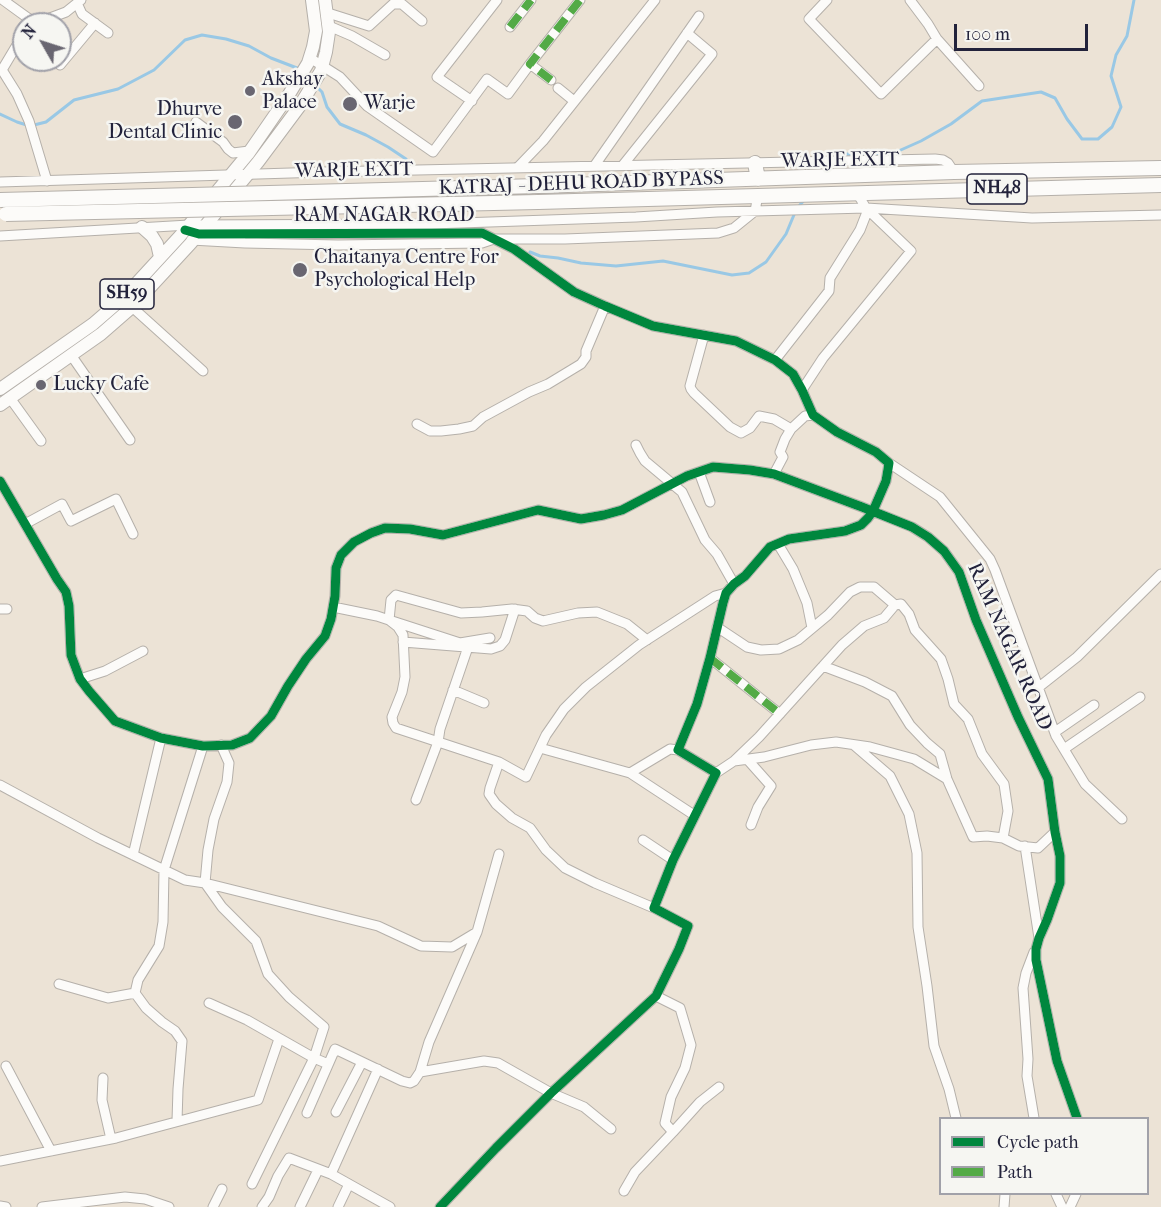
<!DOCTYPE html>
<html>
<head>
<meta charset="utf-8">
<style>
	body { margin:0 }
	#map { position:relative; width:1161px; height:1207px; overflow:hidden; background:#ece3d6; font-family:"IM FELL French Canon",serif }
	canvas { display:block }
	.legend { position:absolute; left:939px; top:1117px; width:210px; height:78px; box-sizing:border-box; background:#f6f6f2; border:2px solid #a1a1a9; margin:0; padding:8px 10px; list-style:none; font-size:18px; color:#22223b }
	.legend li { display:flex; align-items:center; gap:12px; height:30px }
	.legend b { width:30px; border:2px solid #a1a1a9 }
	.north { position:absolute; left:12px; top:12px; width:60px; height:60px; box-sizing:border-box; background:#f6f6f2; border:2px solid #a1a1a9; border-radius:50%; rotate:309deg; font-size:16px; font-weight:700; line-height:24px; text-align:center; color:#22223b }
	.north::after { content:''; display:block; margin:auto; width:21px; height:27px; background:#696671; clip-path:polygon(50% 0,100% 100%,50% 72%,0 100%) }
	.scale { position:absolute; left:954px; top:24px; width:134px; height:27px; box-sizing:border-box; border:3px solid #22223b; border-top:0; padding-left:8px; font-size:18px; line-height:21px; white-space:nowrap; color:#22223b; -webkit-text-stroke:4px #f6f6f2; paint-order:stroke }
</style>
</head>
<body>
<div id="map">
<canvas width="1161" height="1207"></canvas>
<ul class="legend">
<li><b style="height:8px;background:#00873e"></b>Cycle path</li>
<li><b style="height:8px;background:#53aa46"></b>Path</li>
</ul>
<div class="north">N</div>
<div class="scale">100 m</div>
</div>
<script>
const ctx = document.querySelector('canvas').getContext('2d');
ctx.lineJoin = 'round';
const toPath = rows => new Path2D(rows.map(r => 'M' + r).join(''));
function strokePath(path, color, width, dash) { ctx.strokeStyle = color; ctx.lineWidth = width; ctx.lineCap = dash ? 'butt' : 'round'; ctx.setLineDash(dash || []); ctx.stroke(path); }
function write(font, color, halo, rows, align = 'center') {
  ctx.font = font + ' "IM FELL French Canon",serif'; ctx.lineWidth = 5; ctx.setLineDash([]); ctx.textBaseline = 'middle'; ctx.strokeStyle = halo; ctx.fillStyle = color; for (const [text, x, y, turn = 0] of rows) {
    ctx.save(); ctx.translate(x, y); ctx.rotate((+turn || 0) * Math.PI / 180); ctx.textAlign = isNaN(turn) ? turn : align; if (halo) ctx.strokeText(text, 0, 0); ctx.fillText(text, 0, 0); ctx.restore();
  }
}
strokePath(toPath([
	[316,86,322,92,327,107,340,124,366,135,388,147,406,159],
	[0,114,17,122,30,126,46,122,74,100,118,89,154,70,185,40,202,35,226,39,249,46,271,58,297,68,301,71],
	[843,157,847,154,871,155,894,153,921,141,951,124,982,101,1041,92,1055,98,1067,119,1082,139,1098,139,1112,127,1121,107,1111,76,1116,55,1127,36,1134,0],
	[530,252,540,256,558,258,581,263,616,266,663,261,732,275,749,273,766,262,786,234,796,210,804,200]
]), '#99c8e5', 3);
const minor = toPath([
	[3,0,32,21,42,21,66,12,81,0],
	[827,0,809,19,881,94,937,39],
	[910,0,928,24,937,39,979,86],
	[77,3,82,14,108,33],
	[328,13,369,26,393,4,402,4,422,21],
	[329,26,352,36,385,55],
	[510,27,531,0],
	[310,58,340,77,367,106,433,152,487,79,508,94,530,64],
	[60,65,95,23],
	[0,69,2,70,24,33],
	[2,70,17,94,29,121,47,181],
	[551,80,530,64,580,0],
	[558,88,574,101],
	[472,101,437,77,497,0],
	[196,122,223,142,228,149,233,153,249,151],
	[595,165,699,16],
	[623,165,712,54,687,33],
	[518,167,543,141,655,0],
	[0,182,323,172,935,159,943,160,948,163,954,172],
	[196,233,199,234,482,233,514,249,574,292,605,306,653,326,736,341,775,360,793,374,802,390,813,415,837,432,876,452,889,463,886,481,873,511,868,518,861,525,845,531,789,539,770,547,745,576,734,584,726,593,723,603,710,658,697,704,678,750,716,773,673,860,654,908,688,926,679,949,656,996,551,1093,496,1148,440,1207],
	[0,236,189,225,431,224,636,217,717,212,866,208],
	[191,240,245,243,338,245,482,243,494,239,565,239,718,233,734,228,755,211,758,195],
	[132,307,203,371],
	[704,335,690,386,691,389,694,393,730,427,741,433,750,428,759,416,774,419,791,429],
	[71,355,130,440],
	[775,360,829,291,830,278,860,230,867,212,866,208,857,193],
	[802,390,823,358,911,251,866,208,1032,218,1161,215],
	[10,398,41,441],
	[417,424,430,431,441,431,459,429,473,426,483,417,529,392,548,384,581,364,586,357,586,351,605,306],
	[636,445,640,453,645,461,682,492,705,540,717,554,734,584],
	[889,463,940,497,990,559,995,570,1056,736,1085,784,1122,819],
	[699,472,710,502],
	[774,474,783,457,780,452,785,439,791,429,805,416,813,415],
	[0,481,57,579,66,592,69,606,71,655,80,679,89,691,115,721,161,738,203,746,232,745,250,738,271,716,288,686,306,659,325,636,331,619,335,596,336,568,341,555,354,542,371,533,385,528,410,529,443,535,538,510,581,519,604,515,622,510,687,476,713,467,750,470,774,474,862,507,912,527,928,537,944,551,959,572,976,620,1018,717,1048,779,1055,832,1060,856,1060,883,1047,920,1039,938,1036,949,1036,960,1057,1061,1077,1118],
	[25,524,62,504,71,521,116,499,133,534],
	[778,544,793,569,807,603,812,628],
	[895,605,901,604,909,614,915,630,941,659,948,679,954,704,968,719,982,754,1004,784,1008,811,1003,838],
	[333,607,377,616,389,620,398,627,403,635,405,677,402,692,392,717,393,723,396,728,499,762,526,777,546,735,564,709,586,687,639,645,715,596,726,593],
	[0,609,7,609],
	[490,638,460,643,389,620,391,600,396,595,461,613,482,612,512,609,527,611,535,618,543,621,578,613,597,612,627,624,647,640],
	[403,642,491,649,500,646,505,640,515,609],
	[710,658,780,714],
	[823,666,865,682,892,696,910,725,927,743,940,754,947,779,973,837,987,836,1003,838,1019,846,1038,848,1055,832],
	[80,679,105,671,143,651],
	[1039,687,1077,657,1161,574],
	[453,690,484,703],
	[1055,732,1094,705],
	[221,745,229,763,227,782,214,819,208,850,205,883,222,907,256,941,268,974,289,997,324,1027,314,1058,328,1064],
	[854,745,890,776,909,814,917,853,918,927,927,986,934,1046,949,1089,956,1118],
	[540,748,630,773,670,749,678,750],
	[1064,749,1140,697],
	[747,759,771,786,758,807,751,825],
	[734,761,764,757,811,745,836,742,870,747,914,759,947,779],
	[499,762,490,788,489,794,496,804,512,818,530,828,546,850,565,868,595,883,654,908],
	[630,773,694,815],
	[716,773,734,761,759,737,842,645,864,626,884,618,895,605,874,587,860,587,850,592,828,615,798,640,779,649,761,650,747,647,717,627],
	[0,785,98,838,185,880,205,883,378,926,421,946,452,947,477,932],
	[416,800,438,742,440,729,468,647],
	[643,840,673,860],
	[1025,846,1039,938],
	[133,855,161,738],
	[59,984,108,998,135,993],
	[209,1003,247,1020,314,1058,252,1184],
	[6,1066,51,1151],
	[420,1072,429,1042,477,932,499,854],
	[103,1078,102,1100,111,1139],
	[336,1112,362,1062],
	[307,1113,335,1049,402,1081,410,1083,414,1081,420,1072,484,1061,498,1063,551,1093,584,1107,611,1129],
	[1034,1118,1027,1076,1028,1059,1023,988,1026,973,1034,952],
	[177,1121,178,1089,182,1041,175,1031,162,1022,146,1008,135,993,138,980,159,946,163,922,164,870,203,746],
	[673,1132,700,1102,719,1087],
	[0,1161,116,1138,258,1100,279,1039],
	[331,1174,378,1069],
	[624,1191,635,1172,673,1132,665,1123,671,1097,685,1068,691,1045,680,1008,656,996],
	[1056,1194,1062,1207],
	[0,1206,6,1207],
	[42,1207,125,1197,145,1199,169,1207],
	[213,1207,222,1189],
	[262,1207,269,1197,278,1176,289,1158,331,1174,390,1207],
	[300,1207,318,1170],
	[338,1207,349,1184],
	[1004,1207,1005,1194],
	[1070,1207,1076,1194]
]);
const major = toPath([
	[142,227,152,236,157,244,160,257],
	[0,389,93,324,123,298,180,236,248,154,288,96,308,63,313,47,316,31,312,0],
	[0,405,101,334,132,307,191,243,258,162,299,107,321,71,326,52,329,32,325,0]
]);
const highway = toPath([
	[755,163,758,179],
	[538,186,954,172,1161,168],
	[538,202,1161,185]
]);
strokePath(minor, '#b5b0aa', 11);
strokePath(major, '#b5b0aa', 14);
strokePath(highway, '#b5b0aa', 16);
strokePath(minor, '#fcfbf9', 9);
strokePath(major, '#fcfbf9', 12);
strokePath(highway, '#fcfbf9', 14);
const highwayBridge = toPath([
	[0,200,538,186],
	[6,214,538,202]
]);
strokePath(highwayBridge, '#b5b0aa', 16, []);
strokePath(highwayBridge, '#fcfbf9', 14);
strokePath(toPath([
	[510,27,531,0],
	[551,80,530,64,580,0],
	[710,658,780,714]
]), '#53aa46', 8, [15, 8]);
strokePath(toPath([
	[185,230,199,234,482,233,514,249,574,292,605,306,653,326,736,341,775,360,793,374,802,390,813,415,837,432,876,452,889,463,886,481,873,511,868,518,861,525,845,531,789,539,770,547,745,576,734,584,726,593,723,603,710,658,697,704,678,750,716,773,673,860,654,908,688,926,679,949,656,996,551,1093,496,1148,440,1207],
	[0,481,57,579,66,592,69,606,71,655,80,679,89,691,115,721,161,738,203,746,232,745,250,738,271,716,288,686,306,659,325,636,331,619,335,596,336,568,341,555,354,542,371,533,385,528,410,529,443,535,538,510,581,519,604,515,622,510,687,476,713,467,750,470,774,474,862,507,912,527,928,537,944,551,959,572,976,620,1018,717,1048,779,1055,832,1060,856,1060,883,1047,920,1039,938,1036,949,1036,960,1057,1061,1077,1118]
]), '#00873e', 9);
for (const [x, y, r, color] of [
	[250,91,6,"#696671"],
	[350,104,8,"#696671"],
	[235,122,8,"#696671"],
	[300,270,8,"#696671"],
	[41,385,6,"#696671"]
]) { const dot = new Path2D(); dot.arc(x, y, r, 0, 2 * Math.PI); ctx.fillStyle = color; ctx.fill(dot); strokePath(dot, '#f6f6f2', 2); }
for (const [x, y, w] of [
	[997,189,60],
	[127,294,54]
]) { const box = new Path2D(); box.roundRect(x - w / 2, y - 15, w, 30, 4.5); ctx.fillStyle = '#f6f6f2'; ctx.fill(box); strokePath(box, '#22223b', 1.5); }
write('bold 18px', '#22223b', null, [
	["NH48",997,189],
	["SH59",127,294]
]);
write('20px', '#22223b', '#f6f6f2', [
	["Akshay",262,80],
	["Palace",262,103],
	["Warje",364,104],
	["Dhurve",222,110,"right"],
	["Dental Clinic",222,133,"right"],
	["Chaitanya Centre For",314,258],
	["Psychological Help",314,281],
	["Lucky Cafe",53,385]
], 'left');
write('20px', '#22223b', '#f6f6f2', [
	["WARJE EXIT",840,161,-1],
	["WARJE EXIT",354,171,-1],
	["KATRAJ - DEHU ROAD BYPASS",581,184,-2],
	["RAM NAGAR ROAD",384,216],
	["RAM NAGAR ROAD",1009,647,66]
]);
</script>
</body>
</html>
